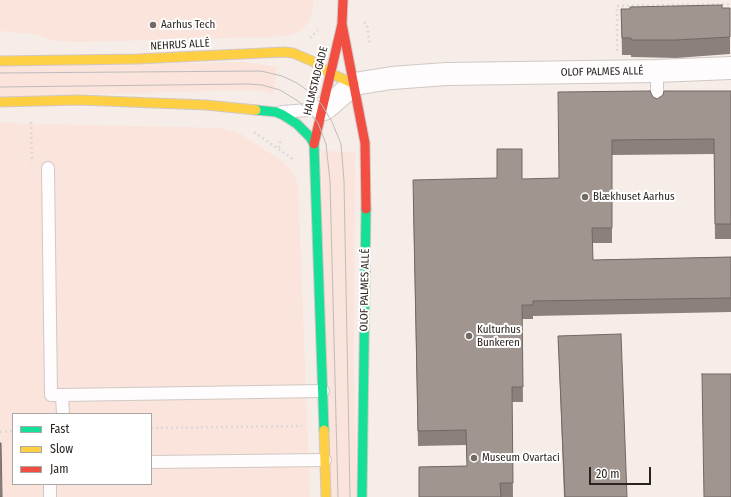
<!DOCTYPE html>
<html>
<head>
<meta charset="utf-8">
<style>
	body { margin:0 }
	#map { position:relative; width:731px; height:497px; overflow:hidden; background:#f7ede8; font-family:"Fira Sans Condensed",sans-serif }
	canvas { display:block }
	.legend { position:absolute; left:12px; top:413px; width:140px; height:72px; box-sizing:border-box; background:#fff; border:1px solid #aaa7a5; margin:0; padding:5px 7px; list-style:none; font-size:12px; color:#2b231f }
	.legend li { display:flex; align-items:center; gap:8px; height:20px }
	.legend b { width:20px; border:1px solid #aaa7a5 }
	.scale { position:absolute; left:589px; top:467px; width:62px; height:18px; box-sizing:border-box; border:2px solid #2b231f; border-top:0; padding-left:5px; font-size:12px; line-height:14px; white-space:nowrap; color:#2b231f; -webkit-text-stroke:3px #fff; paint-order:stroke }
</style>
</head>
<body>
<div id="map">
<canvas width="731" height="497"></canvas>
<ul class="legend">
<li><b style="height:5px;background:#16e098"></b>Fast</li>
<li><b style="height:5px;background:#ffcf43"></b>Slow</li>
<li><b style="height:5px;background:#f24e42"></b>Jam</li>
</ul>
<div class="scale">20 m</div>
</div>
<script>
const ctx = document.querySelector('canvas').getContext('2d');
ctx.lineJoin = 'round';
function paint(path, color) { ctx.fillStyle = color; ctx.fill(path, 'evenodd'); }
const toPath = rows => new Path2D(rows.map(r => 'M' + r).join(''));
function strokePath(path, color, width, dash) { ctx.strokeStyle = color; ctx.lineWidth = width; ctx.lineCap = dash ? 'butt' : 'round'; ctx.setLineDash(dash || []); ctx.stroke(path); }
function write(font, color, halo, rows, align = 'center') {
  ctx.font = font + ' "Fira Sans Condensed",sans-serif'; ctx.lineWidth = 4; ctx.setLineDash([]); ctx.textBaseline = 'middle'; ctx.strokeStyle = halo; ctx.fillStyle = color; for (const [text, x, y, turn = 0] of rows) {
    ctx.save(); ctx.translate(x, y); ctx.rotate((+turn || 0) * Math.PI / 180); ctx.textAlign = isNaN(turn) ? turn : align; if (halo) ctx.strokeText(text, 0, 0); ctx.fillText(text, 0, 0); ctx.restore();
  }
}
paint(toPath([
	[0,0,314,0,310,20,302,30,291,35,271,37,77,42,56,41,32,34,0,31],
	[245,62,277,67,274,94,261,91,245,90,0,97,0,66],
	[0,123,221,128,241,134,282,161,292,171,298,184,310,497,0,497],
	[13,414,151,414,151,484,13,484],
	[321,151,355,152,354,362,357,497,329,497]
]), '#fae4db');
const lane = toPath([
	[657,71,657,106],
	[282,112,321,109],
	[48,168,51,395,62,395],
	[63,414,62,395,323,391],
	[151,462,325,460],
	[50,484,50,497]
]);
const street = toPath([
	[321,109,325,109,354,84,392,78,446,74,657,71,731,68]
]);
const fast = toPath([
	[256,110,276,112,283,115,297,124,310,137,314,144,324,430],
	[362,497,366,209]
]);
const slow = toPath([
	[0,61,137,59,284,52,293,53,312,61,330,73,354,84],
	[0,102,79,100,206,105,256,110],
	[324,430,326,497]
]);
const jam = toPath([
	[342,24,365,143,366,209],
	[314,144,342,24,343,0]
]);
strokePath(lane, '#d1c8c4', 14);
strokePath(street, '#d1c8c4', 24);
strokePath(fast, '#d1c8c4', 11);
strokePath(slow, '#d1c8c4', 11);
strokePath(jam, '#d1c8c4', 11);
strokePath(toPath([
	[364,22,367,25,370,45],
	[310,38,318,30],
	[617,51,617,6,731,4],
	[31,122,32,163],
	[254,132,294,160],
	[279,148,281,139],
	[151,428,302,426],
	[0,432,13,431]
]), '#ddd9d9', 2.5, [2, 3]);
strokePath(lane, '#fefcfc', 12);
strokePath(street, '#fefcfc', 22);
strokePath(fast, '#16e098', 9);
strokePath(slow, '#ffcf43', 9);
strokePath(jam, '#f24e42', 9);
strokePath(toPath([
	[0,73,261,71,282,76,297,83,311,93,322,105,332,122,341,144,344,181,350,497],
	[0,87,248,84,262,85,280,90,298,101,308,110,318,123,326,144,330,181,338,497]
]), '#bebcbb', 1);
paint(toPath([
	[722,8,730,37,730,54,676,58,631,57,631,55,622,55,621,9],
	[731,91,731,239,715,239,714,154,612,155,612,243,592,243,593,260,731,257,731,312,533,316,533,319,522,319,523,402,512,402,513,497,419,497,419,467,467,466,466,445,418,446,413,195,559,178,653,97,657,99],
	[558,336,627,497,564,497]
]), '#8a807c');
const building = toPath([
	[722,5,722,8,730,8,730,37,676,40,631,40,631,38,622,38,621,9,630,9,630,7,722,5],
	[650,91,653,97,657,99,663,95,664,91,731,91,731,224,715,224,714,139,612,140,612,228,592,228,593,260,731,257,731,298,533,301,533,305,522,305,523,387,512,387,513,483,500,483,501,497,419,497,419,467,467,466,466,430,418,431,413,180,497,178,497,149,522,149,522,179,559,178,558,92,650,91],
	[621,334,627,497,565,497,558,336,621,334],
	[702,374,731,374,731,497,704,497,702,374],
	[0,443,1,443,2,497,0,497,0,443]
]);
paint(building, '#a19590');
strokePath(building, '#716865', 1);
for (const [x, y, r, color] of [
	[153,25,4,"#726a65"],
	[585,197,4,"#726a65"],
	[469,336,4,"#726a65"],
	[474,458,4,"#726a65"]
]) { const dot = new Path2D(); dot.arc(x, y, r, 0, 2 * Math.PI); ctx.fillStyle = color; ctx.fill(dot); strokePath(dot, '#fff', 1.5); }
write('11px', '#2b231f', '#fff', [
	["Aarhus Tech",161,25],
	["Blækhuset Aarhus",593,197],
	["Kulturhus",477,330],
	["Bunkeren",477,343],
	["Museum Ovartaci",482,458]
], 'left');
write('11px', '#2b231f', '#fff', [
	["NEHRUS ALLÉ",180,45,-3],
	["OLOF PALMES ALLÉ",602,72,-1],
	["HALMSTADGADE",316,81,-76],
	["OLOF PALMES ALLÉ",365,290,-89]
]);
</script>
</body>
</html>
